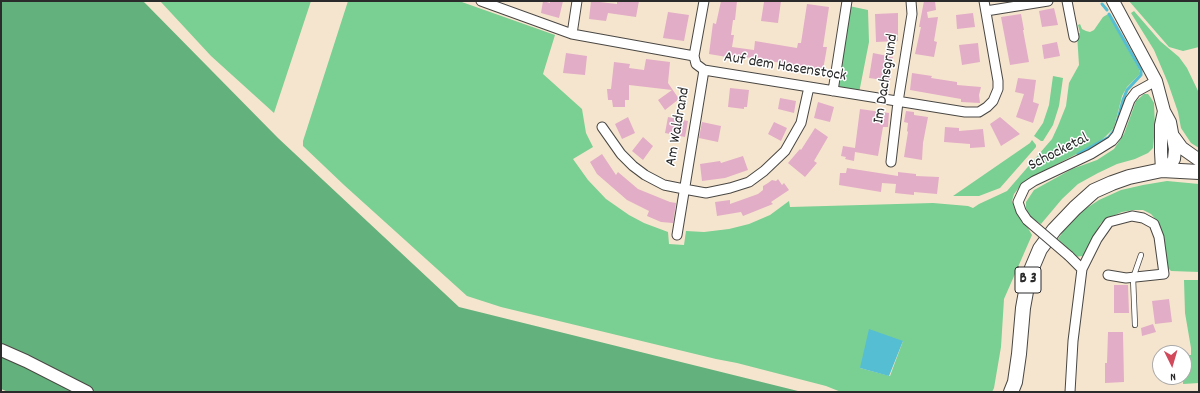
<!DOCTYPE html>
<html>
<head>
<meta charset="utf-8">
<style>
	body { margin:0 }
	#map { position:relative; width:1200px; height:393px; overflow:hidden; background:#f6e5ce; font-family:Dekko,sans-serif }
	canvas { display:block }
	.frame { position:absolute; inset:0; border:2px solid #2b2b2b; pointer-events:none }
	.north { position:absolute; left:1152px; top:345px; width:40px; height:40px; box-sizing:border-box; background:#fff; border:1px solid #aaa; border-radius:50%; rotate:175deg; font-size:11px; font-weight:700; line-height:16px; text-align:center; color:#2b2b2b }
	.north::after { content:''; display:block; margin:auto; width:14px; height:18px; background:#d1495b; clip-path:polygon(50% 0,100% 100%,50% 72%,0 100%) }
</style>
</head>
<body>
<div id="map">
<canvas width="1200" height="393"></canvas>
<div class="frame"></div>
<div class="north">N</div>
</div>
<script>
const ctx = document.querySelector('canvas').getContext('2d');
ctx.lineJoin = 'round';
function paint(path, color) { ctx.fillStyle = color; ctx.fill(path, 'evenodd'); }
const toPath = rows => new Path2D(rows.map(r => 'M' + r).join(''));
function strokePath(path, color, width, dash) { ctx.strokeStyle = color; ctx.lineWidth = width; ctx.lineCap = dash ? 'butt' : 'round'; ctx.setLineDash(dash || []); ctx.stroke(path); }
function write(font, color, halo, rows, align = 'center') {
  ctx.font = font + ' Dekko,sans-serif'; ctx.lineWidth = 3; ctx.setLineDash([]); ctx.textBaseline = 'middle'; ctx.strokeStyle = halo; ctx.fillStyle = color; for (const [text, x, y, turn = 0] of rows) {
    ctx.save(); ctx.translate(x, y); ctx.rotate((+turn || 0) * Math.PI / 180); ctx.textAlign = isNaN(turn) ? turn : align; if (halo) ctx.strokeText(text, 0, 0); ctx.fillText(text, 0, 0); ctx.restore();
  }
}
paint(toPath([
	[160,1,311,1,274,113,211,56],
	[348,1,459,1,555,35,543,74,582,109,586,133,593,147,573,159,588,180,606,199,629,215,644,223,668,232,669,244,684,245,686,231,704,232,729,229,749,224,770,215,789,201,790,207,933,203,968,206,973,208,979,204,1007,191,1052,139,1058,126,1066,106,1069,83,1079,65,1077,34,1080,33,1078,25,1080,24,1082,29,1086,31,1090,32,1094,30,1103,17,1108,14,1139,69,1140,74,1127,87,1122,96,1114,128,1105,137,1096,144,1034,176,1021,185,1014,194,1012,201,1014,207,1019,217,1025,223,1032,235,1004,299,1001,347,994,388,992,392,841,392,826,386,737,363,716,359,501,307,467,296,344,185,303,146,303,141],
	[903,341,890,376,860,368],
	[1129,1,1199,1,1199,47,1183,51,1169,47],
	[849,6,868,10,869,42,859,93,836,90],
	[1134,11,1160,41,1179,57,1187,68,1199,93,1199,148,1191,143,1181,128,1178,112,1168,83,1154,50,1131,13],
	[1053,76,1063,78,1059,106,1053,125,1043,141,1041,141,1034,136,1043,123,1049,105],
	[1144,94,1148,94,1151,98,1154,103,1155,127,1153,148,1148,153,1135,159,1117,164,1098,173,1078,184,1062,199,1041,224,1029,217,1026,208,1026,202,1034,190,1072,169,1097,160,1114,149,1124,134,1136,101],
	[1032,140,1036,145,1036,147,1000,188,979,196,953,196,1030,143],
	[1167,181,1199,184,1199,272,1171,271,1167,267,1165,243,1157,221,1151,214,1143,210,1134,210,1122,212,1110,217,1101,223,1083,256,1074,257,1058,239,1066,227,1079,213,1099,200,1121,190,1143,185],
	[1184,280,1199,280,1199,383,1183,384,1184,355,1191,355,1191,348,1185,313]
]), '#7acf93');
paint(toPath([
	[1,1,143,1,278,138,459,307,802,392,8,392,1,389]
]), '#63b27d');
paint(toPath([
	[869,329,903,341,889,376,860,368]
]), '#55bed2');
strokePath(toPath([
	[1102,4,1107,10],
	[1109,14,1141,70,1141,75],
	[1117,123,1123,100,1127,90,1141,75],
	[1078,154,1109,137,1116,128]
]), '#55bed2', 3);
paint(toPath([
	[543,1,550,3,550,1,563,1,559,18,541,13],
	[591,1,617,4,617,1,639,1,636,17,608,13,606,21,589,19],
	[721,1,737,1,735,20,733,20,731,35,734,35,732,47,754,50,755,41,797,48,798,43,801,43,807,4,829,7,823,47,827,47,823,70,752,58,727,55,727,57,709,54,713,23,716,24],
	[769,1,781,1,778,23,761,21,764,2,769,2],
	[924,1,935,1,936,10,927,12,928,18,938,17,934,41,937,42,934,57,915,54,921,27,919,27],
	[1054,8,1058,25,1042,27,1039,11],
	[668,12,689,15,684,41,663,38],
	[898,13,898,41,876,42,875,14],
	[973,13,975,27,957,29,956,15],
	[1021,14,1024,30,1023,30,1029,62,1010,65,1001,17],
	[1057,42,1060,56,1044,59,1042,45],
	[978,43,980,62,962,65,959,45],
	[566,53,587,56,585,75,563,73],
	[873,53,893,57,890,81,869,78],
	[646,59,670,62,668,83,679,99,665,110,658,100,672,90,629,85,629,100,625,100,625,107,613,107,612,100,608,100,607,89,611,89,614,62,630,64,629,68,644,70],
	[912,73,932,76,931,78,957,82,957,85,981,87,979,95,980,103,961,102,961,99,910,90],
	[1018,78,1036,80,1033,102,1039,104,1033,123,1016,117,1024,94,1015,92],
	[730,88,749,90,747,107,744,107,744,109,728,107],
	[780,98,796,101,794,113,778,109],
	[818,102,834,107,830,122,814,118],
	[860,109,889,113,888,127,883,127,878,156,855,152,854,161,845,159,846,157,841,156,843,146,855,148],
	[906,111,914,112,914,115,928,117,923,143,922,160,904,157,908,132,907,131,908,123,904,122],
	[628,117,635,133,622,139,615,124],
	[668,117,688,121,685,137,665,133],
	[1000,117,1020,134,1001,146,990,124],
	[702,122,721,126,718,142,699,138],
	[774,122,787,128,781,141,768,134],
	[945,127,959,128,959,131,983,129,985,147,970,148,970,144,944,142],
	[815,128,828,137,814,161,817,163,805,177,788,163,800,149,801,150],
	[643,137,653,146,643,160,632,151],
	[602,154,616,175,618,172,638,189,670,202,676,203,673,223,661,222,647,216,649,211,627,200,597,174,590,162],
	[743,156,748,170,725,178,702,181,700,164,720,161,721,163],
	[847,168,898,176,898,172,916,174,916,176,939,177,937,194,914,192,914,195,895,193,896,184,882,183,881,192,839,185,840,173,846,173],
	[778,179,782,185,784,183,789,190,771,202,773,204,743,216,741,212,717,216,715,202,730,200,730,204,758,194,763,190,763,186,768,183,772,180,776,181],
	[1114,285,1128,285,1129,313,1114,313],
	[1169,299,1172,322,1155,324,1152,301],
	[1153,324,1156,332,1142,336,1141,328],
	[1108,332,1123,332,1124,382,1105,383,1105,363,1107,363]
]), '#e2adc6');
const lane = toPath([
	[1135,325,1133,278,1141,255]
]);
const street = toPath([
	[481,1,572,34,694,56,696,64,704,70,965,112,979,112,987,107,993,101,998,89,998,81,984,1],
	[1067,1,1074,37],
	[986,11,1048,1],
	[572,34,577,1],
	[694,56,704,1],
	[833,91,847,1],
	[602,127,621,154,633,166,645,175,664,185,684,189,706,193,730,188,749,182,764,171,785,151,801,123,809,87],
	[891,162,898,102,912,14,911,1],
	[1027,220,1021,211,1018,202,1025,187,1034,181,1091,154,1112,141,1117,135,1130,100,1136,92,1156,81],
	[677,235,704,70],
	[1069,256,1082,269,1097,239,1109,222,1132,216,1143,218,1154,224,1159,237,1164,274,1126,278,1108,275],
	[1070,392,1073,341,1082,269]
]);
const secondary = toPath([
	[1113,1,1156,81,1164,111,1170,122,1175,149,1174,159,1168,170],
	[1174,137,1182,148,1199,160],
	[1162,170,1161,152,1161,125,1164,111],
	[1,350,26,361,87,392]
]);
const primary = toPath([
	[1011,392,1015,382,1019,354,1023,308,1029,275,1040,249,1054,230,1075,208,1094,191,1112,183,1129,177,1162,170,1199,172]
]);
strokePath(lane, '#494743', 6);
strokePath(street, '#494743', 11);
strokePath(secondary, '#494743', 14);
strokePath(primary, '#494743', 16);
strokePath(lane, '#fff', 4.5);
strokePath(street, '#fff', 9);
strokePath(secondary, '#fff', 12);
strokePath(primary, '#fff', 14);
const streetBridge = toPath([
	[1027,220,1069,256]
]);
strokePath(streetBridge, '#494743', 11, []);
strokePath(streetBridge, '#fff', 9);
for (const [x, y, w] of [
	[1028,280,26]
]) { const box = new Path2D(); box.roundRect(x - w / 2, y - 13, w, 26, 3); ctx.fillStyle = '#fff'; ctx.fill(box); strokePath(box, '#2b2b2b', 1); }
write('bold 15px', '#2b2b2b', null, [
	["B 3",1028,280]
]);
write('16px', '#2b2b2b', '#fff', [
	["Auf dem Hasenstock",785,68,9],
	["Im Dachsgrund",887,79,-81],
	["Am Waldrand",679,127,-80],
	["Schocketal",1059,153,-27]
]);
</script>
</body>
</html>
